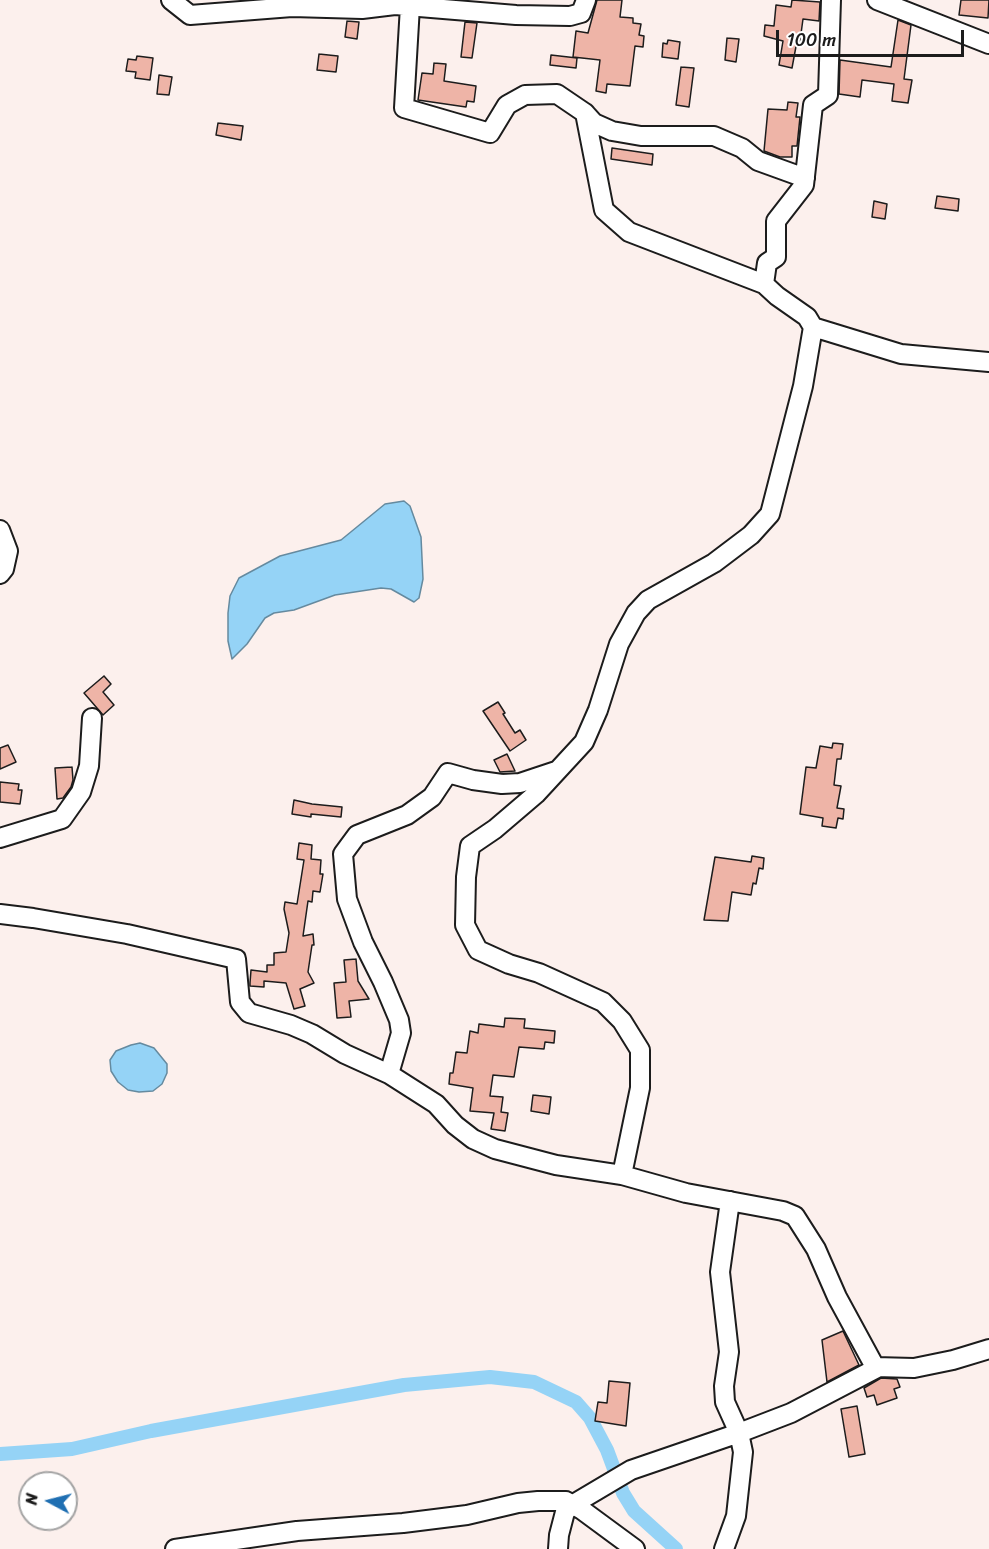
<!DOCTYPE html>
<html>
<head>
<meta charset="utf-8">
<style>
	body { margin:0 }
	#map { position:relative; width:989px; height:1549px; overflow:hidden; background:#fcf0ed; font-family:Sriracha,sans-serif }
	canvas { display:block }
	.north { position:absolute; left:18px; top:1471px; width:60px; height:60px; box-sizing:border-box; background:#fff; border:2px solid #a4a4a4; border-radius:50%; rotate:277deg; font-size:16px; font-weight:700; line-height:24px; text-align:center; color:#1c1c1c }
	.north::after { content:''; display:block; margin:auto; width:21px; height:27px; background:#1f6fb2; clip-path:polygon(50% 0,100% 100%,50% 72%,0 100%) }
	.scale { position:absolute; left:776px; top:30px; width:188px; height:27px; box-sizing:border-box; border:3px solid #1c1c1c; border-top:0; padding-left:8px; font-size:18px; line-height:21px; white-space:nowrap; color:#1c1c1c; -webkit-text-stroke:4px #fff; paint-order:stroke }
</style>
</head>
<body>
<div id="map">
<canvas width="989" height="1549"></canvas>
<div class="north">N</div>
<div class="scale">100 m</div>
</div>
<script>
const ctx = document.querySelector('canvas').getContext('2d');
ctx.lineJoin = 'round';
function paint(path, color) { ctx.fillStyle = color; ctx.fill(path, 'evenodd'); }
const toPath = rows => new Path2D(rows.map(r => 'M' + r).join(''));
function strokePath(path, color, width, dash) { ctx.strokeStyle = color; ctx.lineWidth = width; ctx.lineCap = dash ? 'butt' : 'round'; ctx.setLineDash(dash || []); ctx.stroke(path); }
const water = toPath([
	[404,501,410,506,421,537,423,579,419,598,414,602,391,589,381,588,335,595,294,610,274,613,265,618,247,644,232,659,228,641,228,613,230,596,239,578,280,556,341,540,385,504,404,501],
	[140,1043,154,1048,167,1064,167,1073,162,1084,153,1091,139,1092,128,1090,118,1082,111,1071,110,1060,116,1051,131,1045,140,1043]
]);
paint(water, '#95d3f6');
strokePath(water, '#658a9f', 1.5);
strokePath(toPath([
	[0,1454,72,1449,151,1431,404,1385,490,1377,534,1382,576,1402,590,1418,607,1450,623,1493,634,1511,676,1549]
]), '#95d3f6', 14);
const building = toPath([
	[597,0,622,0,620,17,633,18,633,23,641,24,639,35,644,36,643,47,635,46,630,86,607,84,606,93,596,91,600,60,573,57,576,31,588,33,597,0],
	[792,0,820,2,819,21,803,19,800,41,797,41,792,68,779,65,783,41,764,36,765,25,774,26,776,5,791,7,792,0],
	[961,0,989,0,988,18,959,15,961,0],
	[898,20,911,25,904,79,912,80,908,103,892,101,894,84,862,80,860,97,839,94,840,60,891,67,898,20],
	[347,21,359,22,357,39,345,37,347,21],
	[465,22,477,23,472,58,461,57,465,22],
	[727,38,739,39,736,62,725,60,727,38],
	[668,40,680,42,678,59,662,57,663,43,667,44,668,40],
	[319,54,338,56,336,72,317,70,319,54],
	[551,55,577,58,576,68,550,65,551,55],
	[137,56,153,58,150,80,135,78,136,72,126,71,128,59,136,60,137,56],
	[434,63,446,64,444,81,476,86,474,102,467,101,466,107,418,100,422,73,433,74,434,63],
	[681,67,694,68,689,107,676,105,681,67],
	[159,75,172,77,169,95,157,94,159,75],
	[788,102,798,103,796,117,800,117,797,146,792,146,792,157,780,157,764,151,768,109,787,110,788,102],
	[218,123,243,126,241,140,216,135,218,123],
	[612,148,653,154,652,165,611,159,612,148],
	[937,196,959,199,958,211,935,208,937,196],
	[874,201,887,204,885,219,872,217,874,201],
	[104,676,111,684,103,692,114,705,103,715,84,693,104,676],
	[498,702,505,713,503,714,515,733,520,730,526,740,510,751,483,711,498,702],
	[833,743,843,744,841,759,837,759,834,785,841,786,837,808,844,809,843,819,838,818,836,828,822,826,823,818,800,814,806,767,816,768,820,746,832,748,833,743],
	[8,745,16,762,0,769,0,748,8,745],
	[507,754,515,771,500,772,494,760,507,754],
	[72,767,73,780,71,787,63,798,57,799,55,768,72,767],
	[0,782,19,784,18,790,22,790,20,804,0,802,0,782],
	[294,800,312,804,342,807,341,817,311,814,311,817,292,814,294,800],
	[299,843,312,845,311,859,321,860,320,874,323,874,320,892,313,891,312,902,308,901,303,936,313,934,314,945,312,945,308,972,314,983,300,989,305,1006,294,1009,286,983,264,981,264,987,250,986,250,983,251,970,267,972,267,965,274,965,274,953,286,952,289,933,284,909,285,902,297,904,304,860,297,859,299,843],
	[752,856,764,858,763,869,759,868,756,884,753,883,751,895,732,892,728,921,704,920,715,857,751,862,752,856],
	[356,959,358,981,369,999,349,1001,351,1017,337,1018,334,983,346,982,344,960,356,959],
	[505,1018,525,1019,524,1028,555,1031,554,1043,545,1042,544,1049,519,1047,514,1077,493,1075,490,1096,503,1097,501,1112,508,1113,505,1131,491,1129,494,1113,470,1111,473,1088,449,1084,450,1073,453,1073,456,1052,467,1053,470,1031,478,1033,479,1024,504,1027,505,1018],
	[533,1095,551,1097,549,1114,531,1111,533,1095],
	[843,1331,859,1365,827,1382,822,1340,843,1331],
	[881,1378,897,1379,900,1387,894,1389,897,1398,877,1405,874,1395,867,1397,864,1388,881,1378],
	[609,1381,630,1383,626,1426,595,1421,598,1402,607,1403,609,1381],
	[857,1406,865,1454,849,1457,841,1409,857,1406]
]);
paint(building, '#eeb4a7');
strokePath(building, '#1c1c1c', 1.5);
const minor = toPath([
	[171,0,190,15,292,7,362,9,395,5,516,15,570,16,581,13,586,0],
	[877,0,989,44],
	[410,6,404,108,490,133,507,105,525,95,557,94,585,113,594,123,612,131,641,136,714,136,742,148,758,161,805,178],
	[585,113,604,210,629,232,764,284],
	[813,327,901,354,989,362],
	[0,530,8,551,4,569,0,574],
	[0,838,62,819,81,792,89,766,92,718],
	[0,914,33,918,127,934,236,959,240,1002,249,1013,291,1025,312,1034,345,1054,389,1074,436,1104,455,1125,473,1139,495,1149,556,1165,622,1175,640,1088,640,1050,622,1021,603,1002,539,973,509,964,478,950,465,925,466,877,470,846,495,829,536,794,584,742,598,710,619,644,636,613,648,600,714,563,751,535,770,514,803,386,813,327,807,317,777,296,764,284,767,263,776,257,776,221,804,185,813,105,828,95,831,0],
	[389,1074,401,1033,399,1020,383,982,363,942,347,899,343,854,357,835,407,815,432,797,448,773,473,780,502,784,520,783,556,771],
	[622,1175,686,1193,783,1211,795,1216,816,1249,837,1297,875,1367,914,1368,953,1360,989,1349],
	[175,1549,297,1531,403,1523,467,1515,518,1503,538,1501,566,1501,582,1510,635,1549],
	[558,1549,559,1535,565,1512,572,1505,631,1470,739,1433,725,1402,724,1386,729,1352,720,1272,730,1201],
	[724,1549,736,1516,743,1452,739,1433,791,1413,879,1367]
]);
strokePath(minor, '#1c1c1c', 22);
strokePath(minor, '#fff', 18);
</script>
</body>
</html>
